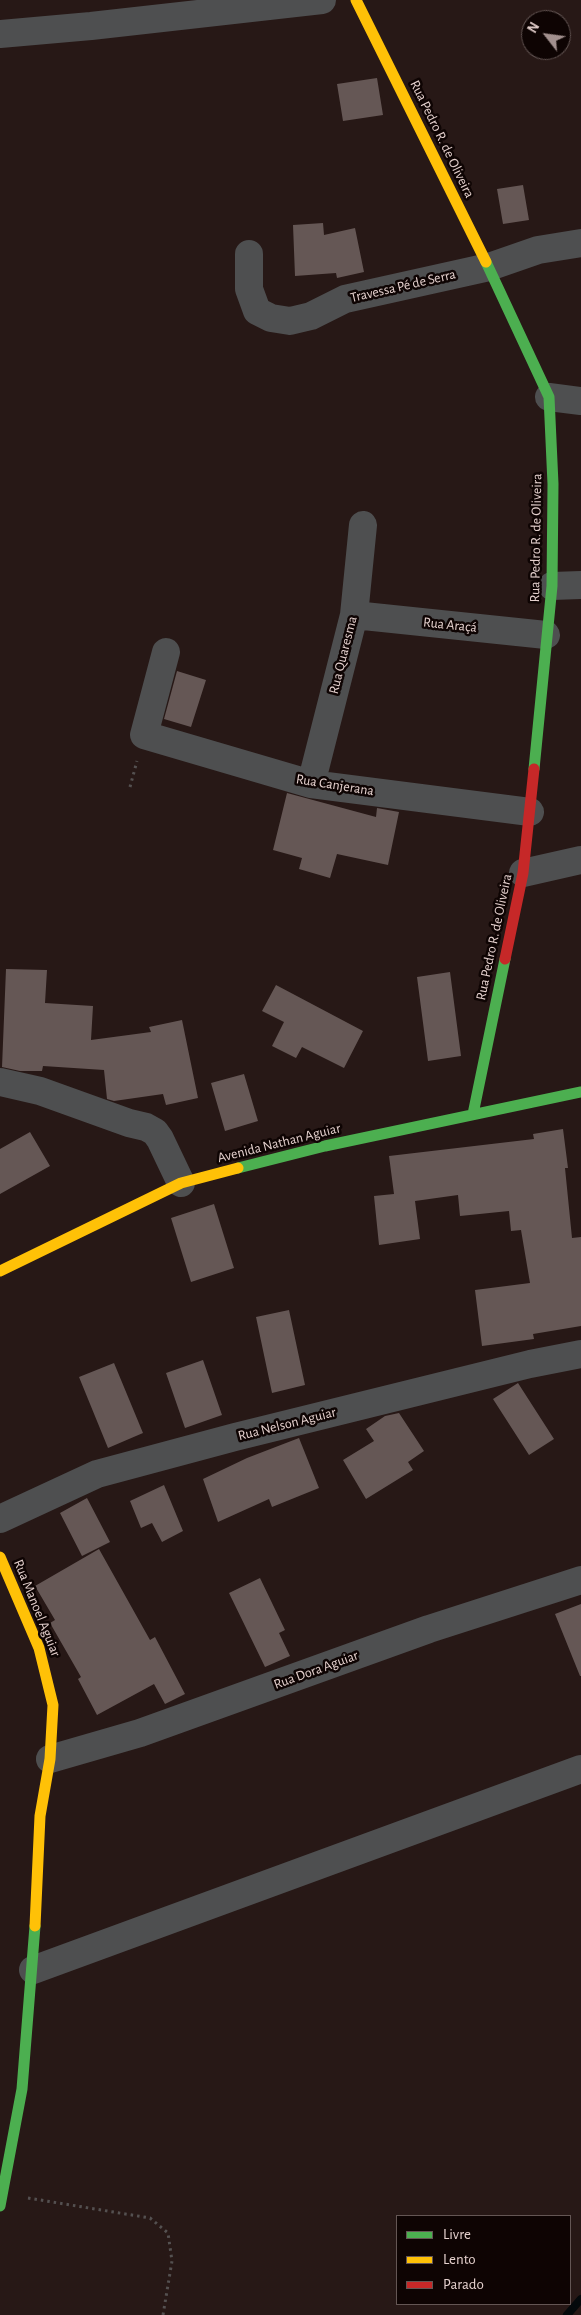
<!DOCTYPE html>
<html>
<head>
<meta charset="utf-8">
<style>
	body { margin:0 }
	#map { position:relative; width:581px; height:2315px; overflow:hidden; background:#271816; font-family:"Alegreya Sans",sans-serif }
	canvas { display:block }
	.legend { position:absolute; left:396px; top:2215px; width:175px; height:90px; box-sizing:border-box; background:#0e0403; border:1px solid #645654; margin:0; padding:6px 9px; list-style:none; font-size:15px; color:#e5d1ce }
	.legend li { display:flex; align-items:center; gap:10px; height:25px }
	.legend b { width:25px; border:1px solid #645654 }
	.north { position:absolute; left:521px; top:10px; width:50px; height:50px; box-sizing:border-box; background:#0e0403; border:1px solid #645654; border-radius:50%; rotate:300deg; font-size:14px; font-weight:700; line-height:20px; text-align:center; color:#e5d1ce }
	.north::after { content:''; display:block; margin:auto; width:18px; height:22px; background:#a2908e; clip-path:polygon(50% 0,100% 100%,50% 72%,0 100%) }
</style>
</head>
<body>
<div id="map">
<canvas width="581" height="2315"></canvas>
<ul class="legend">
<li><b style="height:6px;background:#4caf50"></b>Livre</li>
<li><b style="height:6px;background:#ffc107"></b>Lento</li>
<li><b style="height:6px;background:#c62828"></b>Parado</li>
</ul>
<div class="north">N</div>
</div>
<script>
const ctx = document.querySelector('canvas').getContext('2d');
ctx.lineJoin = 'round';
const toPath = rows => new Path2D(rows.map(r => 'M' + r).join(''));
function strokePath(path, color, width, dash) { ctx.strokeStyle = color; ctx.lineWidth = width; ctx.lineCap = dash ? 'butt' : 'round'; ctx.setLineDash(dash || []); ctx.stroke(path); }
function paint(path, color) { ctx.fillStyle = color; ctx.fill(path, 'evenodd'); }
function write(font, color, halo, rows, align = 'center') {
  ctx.font = font + ' "Alegreya Sans",sans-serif'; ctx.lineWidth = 5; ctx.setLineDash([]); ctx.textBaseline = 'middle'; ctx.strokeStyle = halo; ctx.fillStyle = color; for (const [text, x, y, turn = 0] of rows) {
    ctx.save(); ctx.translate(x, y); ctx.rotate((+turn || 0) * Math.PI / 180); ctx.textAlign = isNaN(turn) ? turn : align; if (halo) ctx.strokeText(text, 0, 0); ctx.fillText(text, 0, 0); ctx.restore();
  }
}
strokePath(toPath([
	[567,2315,581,2299]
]), '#04090b', 8);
paint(toPath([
	[377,78,383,115,343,121,337,84],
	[523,185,529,220,503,224,497,189],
	[323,223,324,235,355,228,364,272,337,278,336,273,295,276,293,225],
	[177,671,206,680,191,727,164,719],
	[287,793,376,817,377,808,399,812,388,865,337,854,330,878,299,869,302,858,273,850],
	[6,969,47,970,45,1003,93,1006,91,1040,151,1032,149,1027,182,1020,198,1098,166,1105,163,1094,114,1101,107,1099,104,1070,43,1066,42,1071,20,1071,2,1067],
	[450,972,461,1056,428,1061,417,977],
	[276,985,363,1031,344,1068,302,1047,296,1058,272,1046,284,1022,262,1011],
	[244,1074,258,1121,225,1131,211,1083],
	[563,1129,568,1168,565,1168,572,1238,581,1237,581,1326,533,1334,534,1339,482,1346,475,1290,530,1283,521,1230,511,1231,509,1211,460,1216,458,1195,415,1201,420,1239,379,1245,374,1196,394,1194,389,1156,534,1139,533,1134],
	[30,1132,50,1166,0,1194,0,1149],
	[214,1204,234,1268,191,1282,171,1218],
	[289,1310,305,1385,272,1393,256,1317],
	[203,1360,222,1415,185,1428,166,1373],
	[114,1363,143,1433,108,1448,79,1377],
	[518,1383,554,1439,529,1455,493,1399],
	[399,1413,424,1451,408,1462,413,1470,366,1499,343,1460,374,1441,366,1429,385,1416],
	[299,1438,319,1488,272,1507,269,1499,218,1522,203,1479,247,1458],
	[164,1485,183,1531,162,1542,152,1523,141,1528,130,1501],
	[87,1498,110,1542,82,1556,60,1513],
	[99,1549,150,1640,155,1637,185,1694,165,1704,154,1684,97,1715,78,1679,81,1677,50,1623,55,1620,35,1586],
	[260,1578,285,1630,279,1633,290,1656,265,1667,229,1593],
	[581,1604,581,1676,580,1676,555,1614]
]), '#655755');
strokePath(toPath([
	[130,787,137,761],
	[28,2198,150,2218,168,2233,172,2261,163,2315]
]), '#545050', 3, [2.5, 4]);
strokePath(toPath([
	[0,34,91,26,322,0],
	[249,254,249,289,257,311,271,318,290,321,311,316,345,299,489,267,538,250,581,243],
	[549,397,581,401],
	[552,586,581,585],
	[354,615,546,635],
	[166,652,144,735,311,784,530,812],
	[311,784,354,615,363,525],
	[523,873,581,860],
	[0,1082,40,1091,129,1123,146,1127,155,1132,160,1139,181,1183],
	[0,1519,97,1474,235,1437,530,1364,581,1354],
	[50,1759,140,1733,429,1629,581,1580],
	[33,1970,581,1769]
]), '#4e4f50', 28);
strokePath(toPath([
	[486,262,549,397,553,484,552,586,534,769],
	[473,1114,505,959],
	[238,1168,325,1146,581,1092],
	[0,2206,22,2089,35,1926]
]), '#4caf50', 11);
strokePath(toPath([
	[356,0,486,262],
	[0,1271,181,1183,238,1168],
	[0,1557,39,1648,53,1705,50,1759,40,1816,35,1926]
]), '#ffc107', 11);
strokePath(toPath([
	[505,959,523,873,534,769]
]), '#c62828', 11);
write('14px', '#e5d1ce', '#0e0403', [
	["Rua Pedro R. de Oliveira",442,139,64],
	["Travessa Pé de Serra",403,286,-13],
	["Rua Pedro R. de Oliveira",536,538,-89],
	["Rua Araçá",450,625,6],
	["Rua Quaresma",343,655,-76],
	["Rua Canjerana",335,785,9],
	["Rua Pedro R. de Oliveira",494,937,-78],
	["Avenida Nathan Aguiar",279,1143,-14],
	["Rua Nelson Aguiar",287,1424,-14],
	["Rua Manoel Aguiar",37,1608,68],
	["Rua Dora Aguiar",316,1670,-20]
]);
</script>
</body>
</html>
